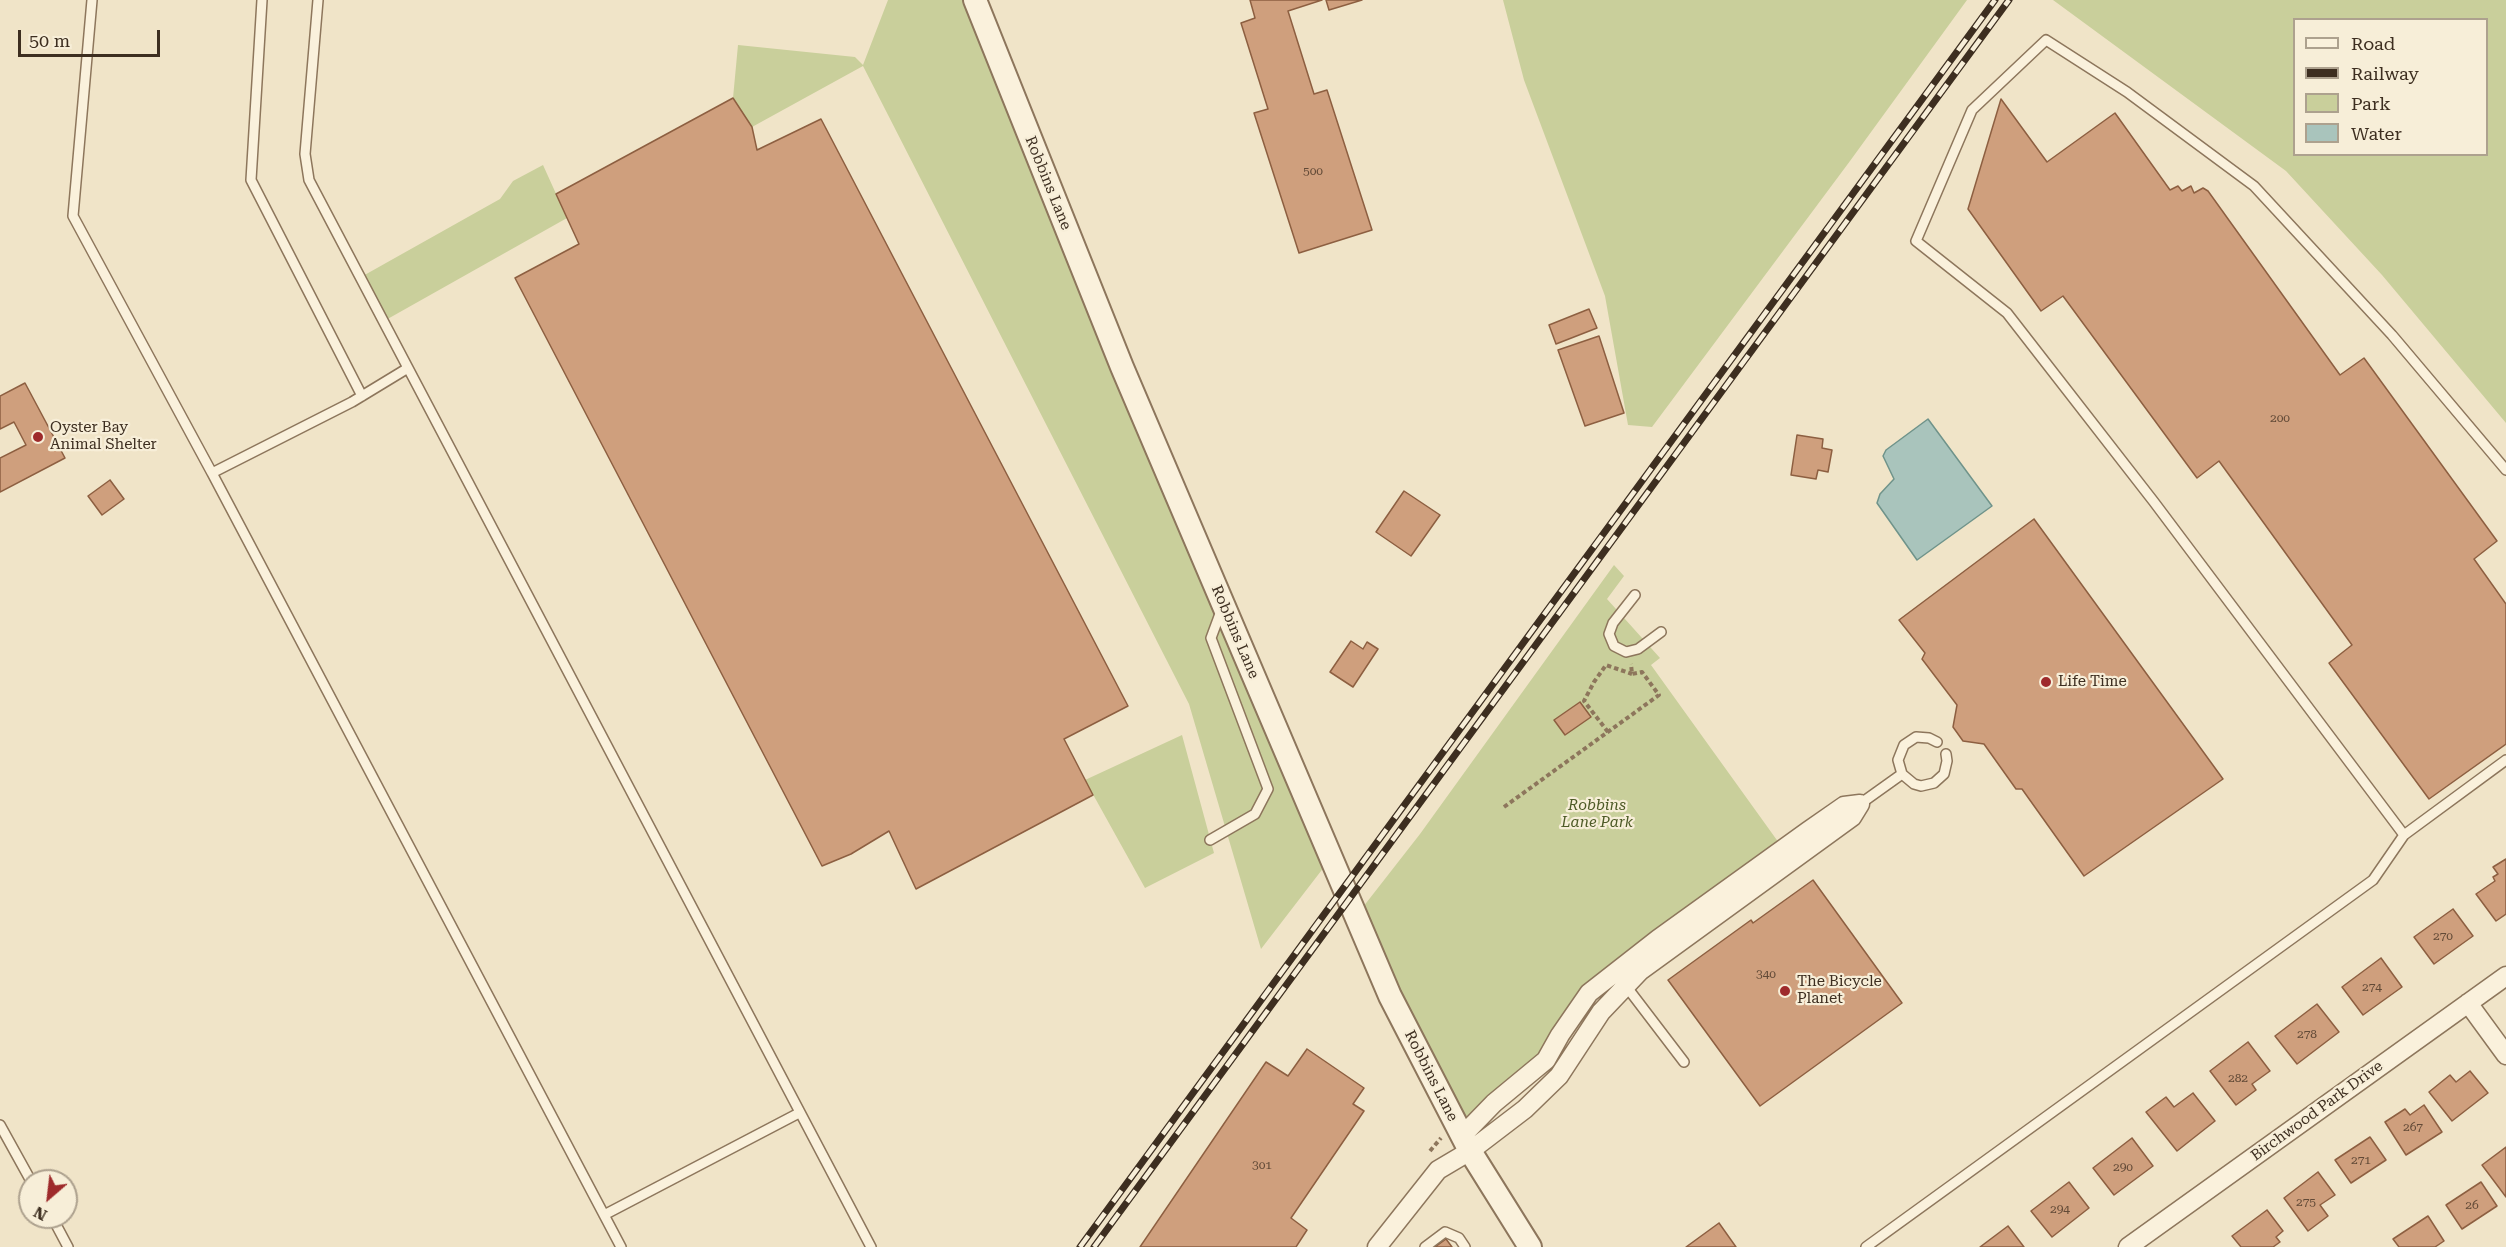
<!DOCTYPE html>
<html>
<head>
<meta charset="utf-8">
<style>
	body { margin:0 }
	#map { position:relative; width:2506px; height:1247px; overflow:hidden; background:#f0e4c8; font-family:"Roboto Serif",serif }
	canvas { display:block }
	.legend { position:absolute; left:2293px; top:18px; width:195px; height:138px; box-sizing:border-box; background:#f7eed8; border:2px solid #ada18e; margin:0; padding:8px 10px; list-style:none; font-size:18px; color:#3d2e20 }
	.legend li { display:flex; align-items:center; gap:12px; height:30px }
	.legend b { width:30px; border:2px solid #ada18e }
	.north { position:absolute; left:18px; top:1169px; width:60px; height:60px; box-sizing:border-box; background:#f7eed8; border:2px solid #ada18e; border-radius:50%; rotate:208deg; font-size:16px; font-weight:700; line-height:24px; text-align:center; color:#3d2e20 }
	.north::after { content:''; display:block; margin:auto; width:21px; height:27px; background:#9e2a2b; clip-path:polygon(50% 0,100% 100%,50% 72%,0 100%) }
	.scale { position:absolute; left:18px; top:30px; width:142px; height:27px; box-sizing:border-box; border:3px solid #3d2e20; border-top:0; padding-left:8px; font-size:18px; line-height:21px; white-space:nowrap; color:#3d2e20; -webkit-text-stroke:4px #f7eed8; paint-order:stroke }
</style>
</head>
<body>
<div id="map">
<canvas width="2506" height="1247"></canvas>
<ul class="legend">
<li><b style="height:8px;background:#faf1dc"></b>Road</li>
<li><b style="height:8px;background:#3d2e20"></b>Railway</li>
<li><b style="height:16px;background:#c9cf9b"></b>Park</li>
<li><b style="height:16px;background:#a9c4bc"></b>Water</li>
</ul>
<div class="north">N</div>
<div class="scale">50 m</div>
</div>
<script>
const ctx = document.querySelector('canvas').getContext('2d');
ctx.lineJoin = 'round';
function paint(path, color) { ctx.fillStyle = color; ctx.fill(path, 'evenodd'); }
const toPath = rows => new Path2D(rows.map(r => 'M' + r).join(''));
function strokePath(path, color, width, dash) { ctx.strokeStyle = color; ctx.lineWidth = width; ctx.lineCap = dash ? 'butt' : 'round'; ctx.setLineDash(dash || []); ctx.stroke(path); }
function write(font, color, halo, rows, align = 'center') {
  ctx.font = font + ' "Roboto Serif",serif'; ctx.lineWidth = 4.5; ctx.setLineDash([]); ctx.textBaseline = 'middle'; ctx.strokeStyle = halo; ctx.fillStyle = color; for (const [text, x, y, turn = 0] of rows) {
    ctx.save(); ctx.translate(x, y); ctx.rotate((+turn || 0) * Math.PI / 180); ctx.textAlign = isNaN(turn) ? turn : align; if (halo) ctx.strokeText(text, 0, 0); ctx.fillText(text, 0, 0); ctx.restore();
  }
}
paint(toPath([
	[888,0,969,0,1331,858,1261,949,1189,704,863,66,752,127,733,98,738,45,855,57,863,65],
	[1503,0,1967,0,1850,161,1652,427,1628,425,1605,296,1524,80],
	[2053,0,2506,0,2506,423,2382,275,2286,171],
	[2294,20,2486,20,2486,154,2294,154],
	[543,165,567,218,384,321,361,277,500,199,513,181],
	[1614,565,1624,576,1607,599,1660,658,1651,665,1779,843,1586,987,1539,1059,1457,1124,1356,916,1420,834],
	[1182,735,1214,853,1145,888,1085,780]
]), '#c9cf9b');
const water = toPath([
	[1928,419,1992,506,1917,560,1877,503,1880,494,1894,479,1883,456,1886,450,1928,419]
]);
paint(water, '#a9c4bc');
strokePath(water, '#6f938a', 1.5);
const building = toPath([
	[1250,0,1322,0,1288,11,1314,94,1327,90,1372,230,1299,253,1254,113,1268,109,1241,23,1255,18,1250,0],
	[1326,0,1362,0,1329,10,1326,0],
	[733,98,752,127,757,150,821,119,1128,706,1064,739,1093,795,916,889,889,831,851,854,822,866,515,278,579,244,556,194,733,98],
	[2001,99,2047,162,2115,113,2170,190,2178,186,2182,191,2191,186,2194,193,2203,188,2208,191,2340,375,2364,358,2497,541,2474,559,2506,604,2506,744,2429,799,2329,663,2352,645,2219,461,2197,478,2063,296,2041,311,1968,209,2001,99],
	[1589,309,1597,328,1556,344,1549,325,1589,309],
	[1599,336,1624,413,1585,426,1558,350,1599,336],
	[25,383,65,458,0,492,0,458,26,445,14,422,0,429,0,396,25,383],
	[1797,435,1823,439,1822,448,1832,450,1828,472,1818,470,1816,479,1791,475,1797,435],
	[110,480,124,499,102,515,88,496,110,480],
	[1404,491,1440,515,1411,556,1376,532,1404,491],
	[2034,519,2223,779,2084,876,2022,789,2016,789,1984,744,1963,741,1953,727,1957,705,1922,659,1925,653,1899,620,2034,519],
	[1351,641,1363,649,1367,642,1378,649,1353,687,1330,672,1351,641],
	[1580,702,1591,717,1565,735,1554,720,1580,702],
	[2506,859,2506,914,2496,921,2476,894,2495,881,2493,877,2498,874,2493,867,2506,859],
	[1813,880,1902,1003,1760,1106,1668,980,1751,920,1753,923,1813,880],
	[2453,909,2473,936,2434,964,2414,937,2453,909],
	[2381,958,2402,987,2363,1015,2342,987,2381,958],
	[2317,1004,2339,1032,2297,1064,2275,1036,2317,1004],
	[2248,1042,2270,1071,2252,1084,2256,1090,2236,1105,2210,1071,2248,1042],
	[1307,1049,1364,1088,1353,1104,1364,1111,1291,1218,1307,1230,1296,1247,1140,1247,1266,1062,1288,1076,1307,1049],
	[2470,1071,2488,1093,2452,1121,2429,1092,2450,1075,2456,1082,2470,1071],
	[2193,1093,2215,1121,2177,1151,2146,1112,2166,1097,2174,1107,2193,1093],
	[2424,1105,2442,1132,2406,1155,2385,1122,2405,1109,2410,1115,2424,1105],
	[2370,1137,2386,1160,2351,1183,2335,1160,2370,1137],
	[2132,1138,2153,1166,2114,1195,2093,1168,2132,1138],
	[2506,1147,2506,1197,2482,1165,2506,1147],
	[2318,1172,2335,1195,2320,1205,2328,1216,2308,1231,2284,1198,2318,1172],
	[2069,1182,2089,1208,2052,1237,2031,1211,2069,1182],
	[2481,1182,2497,1206,2462,1229,2446,1205,2481,1182],
	[2267,1210,2283,1231,2276,1237,2280,1242,2273,1247,2241,1247,2232,1236,2267,1210],
	[2428,1216,2444,1241,2435,1247,2399,1247,2393,1239,2428,1216],
	[1719,1223,1736,1247,1686,1247,1719,1223],
	[2008,1226,2024,1247,1980,1247,2008,1226],
	[1446,1239,1452,1247,1435,1247,1446,1239]
]);
paint(building, '#cf9f7d');
strokePath(building, '#8d5f41', 1.5);
const service = toPath([
	[92,0,73,216,212,473],
	[262,0,251,180,362,396],
	[318,0,305,154,309,180,871,1247],
	[408,368,352,402,212,473,621,1247],
	[1635,595,1613,623,1609,634,1614,646,1626,652,1638,649,1661,632],
	[1937,742,1929,738,1916,737,1904,745,1898,760,1902,774,1914,784,1921,786,1934,783,1944,774,1947,761,1946,754],
	[1860,804,1902,774],
	[2404,835,2154,502,2007,313,1916,241,1972,110,2046,40,2127,92,2254,186,2392,335,2506,470],
	[1210,840,1255,814,1268,789,1211,638,1221,611],
	[1626,986,1684,1062],
	[0,1125,31,1181],
	[604,1215,799,1113],
	[52,1217,68,1247],
	[1425,1247,1445,1232,1459,1238,1465,1247],
	[1866,1247,2373,880,2404,835,2506,760]
]);
const minor = toPath([
	[2468,1003,2506,1055],
	[1462,1136,1494,1103,1546,1060,1560,1035,1589,993,1658,939,1808,831,1844,806,1860,804],
	[1377,1247,1438,1170,1470,1151,1525,1109,1559,1076,1601,1012,1640,971,1852,817,1860,804],
	[2128,1247,2506,976]
]);
const tertiary = toPath([
	[975,0,1122,367,1390,996,1470,1151,1530,1247]
]);
strokePath(service, '#8d765c', 12);
strokePath(minor, '#8d765c', 21);
strokePath(tertiary, '#8d765c', 26);
strokePath(toPath([
	[1608,732,1584,701,1594,682,1606,665,1632,674],
	[1504,807,1659,695,1642,672,1632,674,1631,664],
	[1430,1151,1441,1138]
]), '#8d765c', 4, [4.5, 3]);
strokePath(service, '#faf1dc', 9);
strokePath(minor, '#faf1dc', 18);
strokePath(tertiary, '#faf1dc', 22);
const rail = toPath([
	[1080,1247,1995,0],
	[1094,1247,2009,0]
]);
strokePath(rail, '#3d2e20', 7);
strokePath(rail, '#f7eed8', 4.5, [14]);
for (const [x, y, r, color] of [
	[38,437,6,"#9e2a2b"],
	[2046,682,6,"#9e2a2b"],
	[1785,991,6,"#9e2a2b"]
]) { const dot = new Path2D(); dot.arc(x, y, r, 0, 2 * Math.PI); ctx.fillStyle = color; ctx.fill(dot); strokePath(dot, '#f7eed8', 2); }
write('12px', '#624a37', null, [
	["500",1313,171],
	["200",2280,418],
	["270",2443,936],
	["340",1766,974],
	["274",2372,987],
	["278",2307,1034],
	["282",2238,1078],
	["267",2413,1127],
	["271",2361,1160],
	["301",1262,1165],
	["290",2123,1167],
	["275",2306,1202],
	["26",2472,1205],
	["294",2060,1209]
]);
write('15px', '#3d2e20', '#f7eed8', [
	["Robbins Lane",1048,183,68],
	["Robbins Lane",1235,632,67],
	["Robbins Lane",1431,1076,63],
	["Birchwood Park Drive",2317,1111,-36]
]);
write('15px', '#3d2e20', '#f7eed8', [
	["Oyster Bay",50,428],
	["Animal Shelter",50,445],
	["Life Time",2058,682],
	["The Bicycle",1797,982],
	["Planet",1797,999]
], 'left');
write('italic 15px', '#4d5a26', '#f7eed8', [
	["Robbins",1597,806],
	["Lane Park",1597,823]
]);
</script>
</body>
</html>
